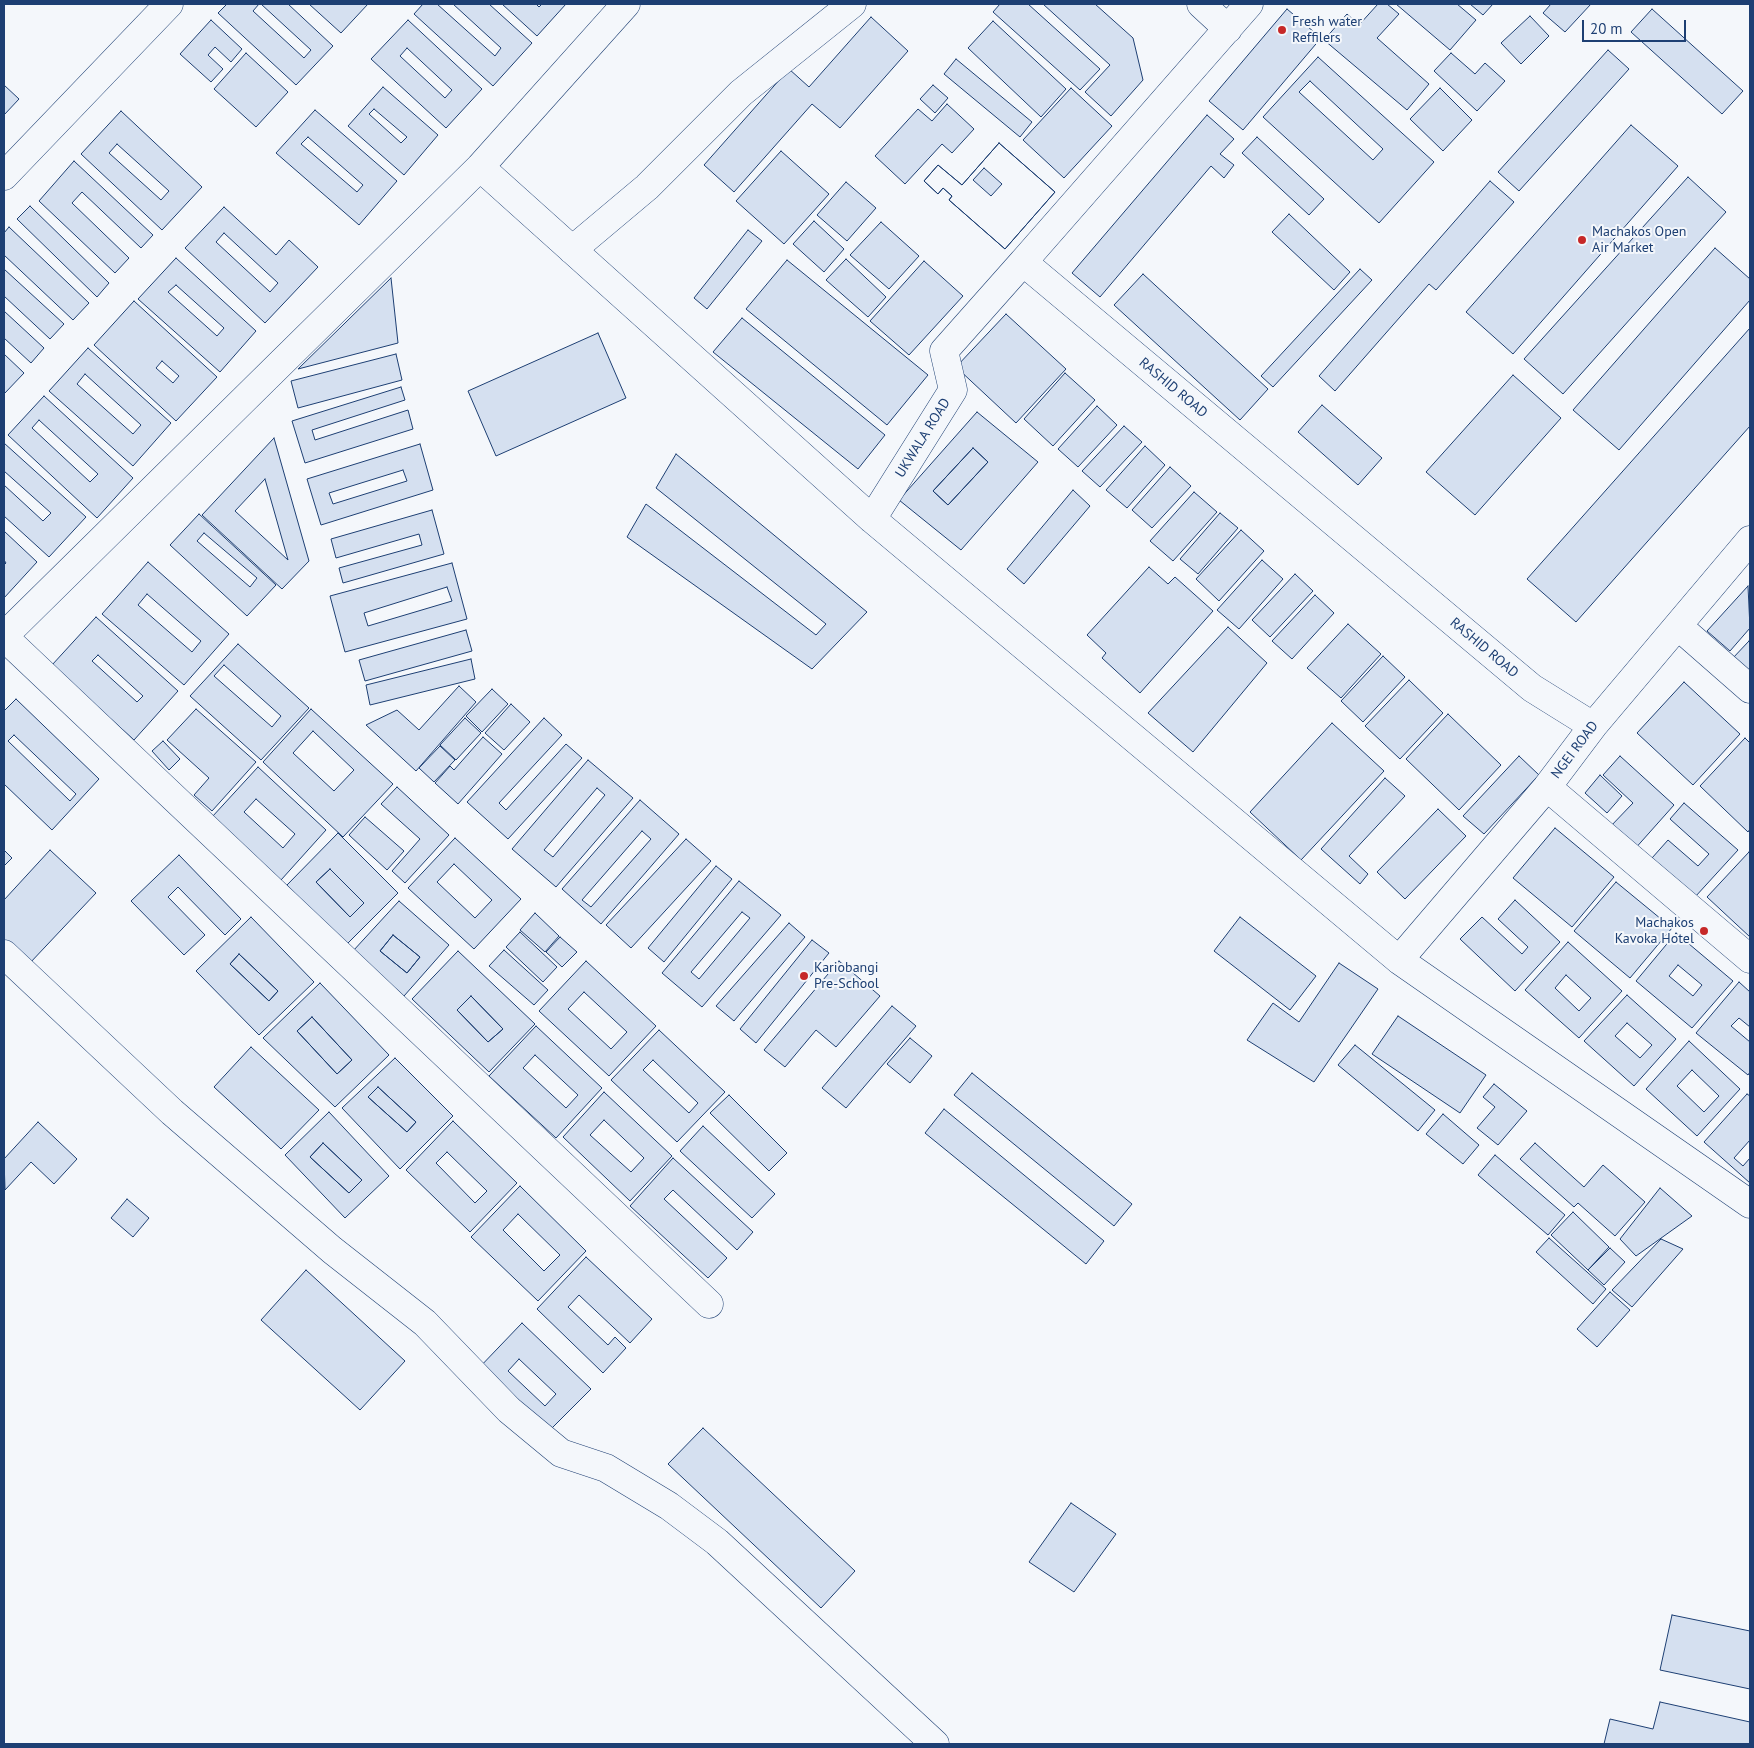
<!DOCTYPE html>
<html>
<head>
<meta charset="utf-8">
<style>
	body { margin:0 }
	#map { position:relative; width:1754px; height:1748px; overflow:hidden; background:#f4f7fb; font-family:"PT Sans",sans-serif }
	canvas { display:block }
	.frame { position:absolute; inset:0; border:5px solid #1d3f73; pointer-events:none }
	.scale { position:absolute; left:1582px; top:20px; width:104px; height:22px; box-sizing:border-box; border:2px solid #1d3f73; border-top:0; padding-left:6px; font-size:15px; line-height:18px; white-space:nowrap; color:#1d3f73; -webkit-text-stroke:4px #f4f7fb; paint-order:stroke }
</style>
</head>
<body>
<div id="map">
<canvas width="1754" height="1748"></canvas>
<div class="frame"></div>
<div class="scale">20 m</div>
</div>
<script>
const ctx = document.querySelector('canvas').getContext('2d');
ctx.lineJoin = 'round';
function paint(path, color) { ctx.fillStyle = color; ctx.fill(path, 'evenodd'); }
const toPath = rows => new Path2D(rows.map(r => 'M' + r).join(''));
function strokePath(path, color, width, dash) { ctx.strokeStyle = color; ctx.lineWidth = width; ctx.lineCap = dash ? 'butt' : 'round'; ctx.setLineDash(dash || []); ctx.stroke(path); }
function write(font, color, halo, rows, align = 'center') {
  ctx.font = font + ' "PT Sans",sans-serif'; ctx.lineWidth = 4; ctx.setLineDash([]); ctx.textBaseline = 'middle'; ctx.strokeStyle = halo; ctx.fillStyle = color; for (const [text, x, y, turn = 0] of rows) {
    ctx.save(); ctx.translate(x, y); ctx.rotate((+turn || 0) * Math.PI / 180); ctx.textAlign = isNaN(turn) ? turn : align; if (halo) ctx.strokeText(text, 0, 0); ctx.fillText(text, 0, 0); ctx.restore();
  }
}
const building = toPath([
	[227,4,259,4,253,11,304,58,311,50,261,4,288,4,333,46,296,85,218,13,227,4],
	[309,4,368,4,341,33,309,4],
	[423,4,437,4,495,56,501,48,453,4,489,4,532,43,493,86,414,14,423,4],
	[502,4,536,4,539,7,542,4,566,4,537,36,502,4],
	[1000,4,1028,4,1100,69,1080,90,993,12,1000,4],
	[1043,4,1095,4,1133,38,1143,80,1111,116,1085,92,1110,65,1043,4],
	[1378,4,1387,4,1399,14,1377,38,1429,84,1407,110,1324,40,1347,14,1359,25,1378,4],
	[1396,4,1457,4,1476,20,1450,50,1396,4],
	[1470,4,1493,4,1483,15,1470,4],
	[1551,4,1591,4,1565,32,1543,13,1551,4],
	[1287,9,1321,38,1243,130,1209,101,1287,9],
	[1652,9,1743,91,1722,114,1631,32,1652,9],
	[1530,16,1549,36,1521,64,1501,43,1530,16],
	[871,17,908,51,840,128,812,104,734,192,704,165,789,69,809,87,871,17],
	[211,20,242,49,231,62,215,47,208,55,223,69,211,82,180,54,211,20],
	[408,20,482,89,446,128,371,59,408,20],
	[407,48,452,90,445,98,400,56,407,48],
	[993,21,1066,89,1041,117,968,48,993,21],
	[1608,50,1629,69,1519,191,1498,172,1608,50],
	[246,53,288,92,256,127,214,89,246,53],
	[1451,53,1475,74,1485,63,1505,81,1477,111,1434,71,1451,53],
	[1318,57,1434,162,1379,223,1263,117,1318,57],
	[1310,81,1383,149,1373,160,1299,92,1310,81],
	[956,59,1032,122,1020,137,944,74,956,59],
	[4,85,19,99,4,115,4,85],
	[933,85,948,98,935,113,920,99,933,85],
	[383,87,438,135,404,175,348,126,383,87],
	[374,109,407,137,401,143,369,114,374,109],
	[1071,88,1112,126,1064,178,1023,140,1071,88],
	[1440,88,1472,120,1443,151,1410,119,1440,88],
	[947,104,974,129,952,153,942,144,905,184,875,156,918,109,932,121,947,104],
	[315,110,397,181,359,225,276,153,315,110],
	[308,137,363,185,357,192,301,144,308,137],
	[121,111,202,187,162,230,81,154,121,111],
	[117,144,169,191,161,200,109,153,117,144],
	[1207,115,1234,139,1220,154,1234,165,1224,178,1211,166,1100,297,1072,273,1207,115],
	[1631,125,1678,166,1513,354,1466,312,1631,125],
	[1257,137,1324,199,1309,215,1242,153,1257,137],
	[999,143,1055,192,1005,249,949,200,952,196,943,188,938,194,924,181,938,165,962,185,999,143],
	[984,168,1002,184,991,196,973,180,984,168],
	[999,143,1055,192,1005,249,949,200,952,196,943,188,938,194,924,181,938,165,962,185,999,143],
	[781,151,829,194,784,244,736,201,781,151],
	[74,161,153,235,141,248,82,192,72,203,129,258,115,273,39,201,74,161],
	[1688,177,1726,212,1563,394,1524,359,1688,177],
	[1490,181,1514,202,1436,290,1429,284,1335,391,1319,376,1490,181],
	[846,182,876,208,847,241,817,215,846,182],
	[30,206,109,283,97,297,17,219,30,206],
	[224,207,276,255,289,240,318,267,265,323,185,248,224,207],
	[224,233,278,283,270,292,216,242,224,233],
	[1289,214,1350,272,1334,290,1272,232,1289,214],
	[814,221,844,249,824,272,793,244,814,221],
	[881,222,919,256,889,289,850,255,881,222],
	[9,227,89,303,73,320,4,255,4,233,9,227],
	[748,230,762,241,707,309,694,298,748,230],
	[1715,248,1750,279,1750,300,1619,450,1573,410,1715,248],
	[176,258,256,331,220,372,138,299,176,258],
	[176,285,224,328,217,336,168,292,176,285],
	[846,259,886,297,868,317,826,280,846,259],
	[787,260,928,375,887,425,746,309,787,260],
	[924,261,963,296,909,355,870,321,924,261],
	[4,269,64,324,50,339,4,296,4,269],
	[1360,269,1372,280,1273,387,1261,376,1360,269],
	[1143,274,1268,389,1240,420,1114,305,1143,274],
	[391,278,398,343,298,369,391,278],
	[134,301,217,377,176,421,94,345,134,301],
	[162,361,179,376,173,383,156,368,162,361],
	[4,311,44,348,31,363,4,338,4,311],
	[1006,314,1066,369,1016,423,956,367,1006,314],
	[742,318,885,435,858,469,713,352,742,318],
	[1750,328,1750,426,1576,622,1527,579,1750,328],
	[598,333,626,398,496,456,468,391,598,333],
	[88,348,171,423,133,466,49,391,88,348],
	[85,374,141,425,133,434,77,384,85,374],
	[4,354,24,373,4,394,4,354],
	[396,354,402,380,298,408,291,381,396,354],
	[1065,373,1095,400,1053,446,1024,419,1065,373],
	[1513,375,1561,418,1475,515,1426,472,1513,375],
	[401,387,405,400,312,430,315,440,408,410,413,429,305,463,292,421,401,387],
	[44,396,133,478,97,518,8,435,44,396],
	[39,420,98,474,90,482,32,428,39,420],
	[1322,405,1382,458,1358,485,1298,432,1322,405],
	[1097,406,1117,425,1078,467,1058,449,1097,406],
	[977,412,1038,462,961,550,899,500,977,412],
	[973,448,988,462,948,505,933,491,973,448],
	[1124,426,1142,442,1100,487,1082,471,1124,426],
	[274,438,309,561,282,589,202,515,274,438],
	[265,479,288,560,235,511,265,479],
	[4,443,86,517,49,557,4,516,4,485,43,521,51,513,4,471,4,443],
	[420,444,433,490,321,525,307,479,420,444],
	[403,470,407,481,333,504,329,493,403,470],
	[1145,446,1165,465,1127,508,1106,490,1145,446],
	[973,448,988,462,948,505,933,491,973,448],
	[676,454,867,612,812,669,627,537,646,504,816,635,826,624,656,488,676,454],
	[1170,467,1191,486,1152,528,1132,510,1170,467],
	[1073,490,1090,506,1024,584,1007,569,1073,490],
	[1194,492,1217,512,1173,561,1150,541,1194,492],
	[432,510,444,554,343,583,339,568,422,545,419,534,336,558,331,539,432,510],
	[1220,513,1238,528,1198,574,1180,559,1220,513],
	[199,514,276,585,247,616,170,545,199,514],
	[204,533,257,578,250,587,197,541,204,533],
	[1241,530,1264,551,1219,601,1196,579,1241,530],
	[4,531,37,562,4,598,4,565,6,563,4,560,4,531],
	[1262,560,1283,579,1239,629,1217,610,1262,560],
	[148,562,229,634,184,685,102,614,148,562],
	[147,594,201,641,192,652,138,605,147,594],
	[452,563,467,619,345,652,330,596,452,563],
	[447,587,452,601,368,626,364,613,447,587],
	[1149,567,1168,584,1175,577,1213,611,1140,693,1102,658,1106,653,1087,635,1149,567],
	[1295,574,1313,591,1270,637,1252,620,1295,574],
	[1748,586,1750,628,1730,651,1707,631,1748,586],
	[1315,595,1334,613,1292,659,1272,641,1315,595],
	[96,617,178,691,134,740,52,665,96,617],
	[98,655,143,696,137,702,92,661,98,655],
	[1348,624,1381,654,1341,698,1307,668,1348,624],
	[1228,627,1267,663,1193,752,1148,713,1228,627],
	[466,630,472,651,365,681,359,660,466,630],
	[1749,641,1750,643,1750,675,1732,659,1749,641],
	[238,644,309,708,261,760,190,696,238,644],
	[224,665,281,716,272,727,214,676,224,665],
	[1383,656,1405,677,1363,722,1341,701,1383,656],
	[471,659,475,679,370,705,366,685,471,659],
	[1409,680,1443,713,1400,759,1365,726,1409,680],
	[1684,682,1740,734,1693,785,1637,733,1684,682],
	[459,686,476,702,416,771,366,725,397,710,419,730,459,686],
	[492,689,508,704,482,732,466,716,492,689],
	[16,699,99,779,52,830,4,784,4,711,16,699],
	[14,735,76,794,70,801,8,741,14,735],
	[511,704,530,722,504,750,485,733,511,704],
	[196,709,256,762,212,811,194,795,209,778,167,740,196,709],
	[311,709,393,784,343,837,263,762,311,709],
	[313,731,354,770,334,791,293,753,313,731],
	[1448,714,1501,765,1459,810,1406,759,1448,714],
	[465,718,481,733,456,760,440,745,465,718],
	[544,718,562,735,499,803,506,810,566,744,582,758,508,839,467,802,544,718],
	[1332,723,1384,771,1301,860,1250,812,1332,723],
	[483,737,502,754,458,804,435,783,450,766,454,770,483,737],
	[1745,738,1750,743,1750,829,1748,832,1700,786,1745,738],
	[163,741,180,759,169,770,152,751,163,741],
	[440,746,455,760,434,782,419,768,440,746],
	[1519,756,1539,775,1484,834,1463,816,1519,756],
	[1620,756,1674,805,1633,851,1609,828,1633,803,1603,775,1620,756],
	[588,760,633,798,556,887,512,849,588,760],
	[597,788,605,795,553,857,544,850,597,788],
	[258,767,326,830,281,880,212,817,258,767],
	[256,799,295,834,283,848,244,812,256,799],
	[1600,775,1622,796,1607,813,1585,793,1600,775],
	[1385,778,1405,796,1349,856,1368,874,1360,884,1321,849,1385,778],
	[397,787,449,835,405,883,392,871,420,839,381,804,397,787],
	[640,800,679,834,601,924,562,889,640,800],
	[642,831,651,839,591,907,582,900,642,831],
	[1684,803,1738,850,1695,897,1652,858,1668,840,1698,866,1709,854,1670,819,1684,803],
	[1438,809,1466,836,1405,899,1377,872,1438,809],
	[365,817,404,851,387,870,349,835,365,817],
	[1555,828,1614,877,1572,927,1513,878,1555,828],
	[338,833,398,893,346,945,287,885,338,833],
	[330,869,364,903,350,917,316,882,330,869],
	[455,838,521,899,474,949,408,888,455,838],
	[454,864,492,900,475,918,437,882,454,864],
	[686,839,711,861,631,948,606,925,686,839],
	[4,850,12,858,4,866,4,850],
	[50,850,96,893,29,964,4,940,4,900,50,850],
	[1749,852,1750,853,1750,937,1707,897,1749,852],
	[179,855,241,919,225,935,178,887,168,897,205,935,184,955,131,901,179,855],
	[716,866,732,879,664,962,648,948,716,866],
	[330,869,364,903,350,917,316,882,330,869],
	[739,881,781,915,702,1007,662,973,739,881],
	[742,912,750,918,699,979,691,972,742,912],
	[1616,882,1672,928,1630,978,1574,931,1616,882],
	[1515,900,1560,942,1515,991,1460,939,1482,917,1522,954,1528,947,1498,919,1515,900],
	[399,901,449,945,404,996,353,951,399,901],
	[393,935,420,957,407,973,380,951,393,935],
	[535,913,559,936,545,952,520,930,535,913],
	[251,917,314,982,259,1035,196,971,251,917],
	[239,954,278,991,269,1001,230,964,239,954],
	[1240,917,1316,976,1290,1010,1214,951,1240,917],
	[789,923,805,937,734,1021,716,1006,789,923],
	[520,932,557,967,543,982,506,947,520,932],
	[1676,933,1733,981,1692,1028,1636,981,1676,933],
	[1678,965,1702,985,1693,996,1669,976,1678,965],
	[393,935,420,957,407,973,380,951,393,935],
	[560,937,577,952,562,967,546,952,560,937],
	[812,940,829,953,756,1043,740,1029,812,940],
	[1568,942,1622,991,1579,1038,1525,990,1568,942],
	[1566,975,1591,998,1579,1011,1555,988,1566,975],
	[504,950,548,990,534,1005,489,966,504,950],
	[458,951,535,1024,489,1072,412,999,458,951],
	[471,996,503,1029,488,1042,457,1010,471,996],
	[239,954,278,991,269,1001,230,964,239,954],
	[586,961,656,1026,609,1076,539,1011,586,961],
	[584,992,627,1032,611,1049,568,1009,584,992],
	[839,961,880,996,836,1047,816,1030,785,1067,764,1050,839,961],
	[1339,963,1378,989,1314,1082,1247,1040,1273,1003,1299,1022,1339,963],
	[1739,982,1750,992,1750,1027,1739,1018,1731,1026,1750,1042,1750,1072,1748,1075,1696,1033,1739,982],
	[320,983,389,1055,335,1107,263,1038,320,983],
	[312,1017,352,1060,337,1074,297,1031,312,1017],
	[1627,995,1676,1039,1634,1086,1584,1041,1627,995],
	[1627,1023,1652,1045,1640,1058,1615,1036,1627,1023],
	[471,996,503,1029,488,1042,457,1010,471,996],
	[892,1006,916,1026,846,1108,822,1088,892,1006],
	[1398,1016,1486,1075,1460,1113,1372,1054,1398,1016],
	[312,1017,352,1060,337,1074,297,1031,312,1017],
	[536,1026,602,1088,556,1138,489,1076,536,1026],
	[535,1055,578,1095,566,1108,523,1068,535,1055],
	[659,1030,725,1092,677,1142,611,1080,659,1030],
	[653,1060,698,1103,689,1113,643,1070,653,1060],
	[910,1038,932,1056,910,1083,887,1064,910,1038],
	[1689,1041,1740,1089,1697,1136,1646,1089,1689,1041],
	[1692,1070,1719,1096,1704,1112,1677,1086,1692,1070],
	[1355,1045,1435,1110,1418,1131,1338,1065,1355,1045],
	[251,1047,319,1110,281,1149,214,1087,251,1047],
	[395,1058,453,1116,400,1169,342,1108,395,1058],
	[378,1087,416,1122,407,1132,368,1097,378,1087],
	[972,1073,1132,1204,1114,1226,954,1095,972,1073],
	[1494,1084,1527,1111,1498,1145,1477,1128,1495,1107,1483,1097,1494,1084],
	[378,1087,416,1122,407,1132,368,1097,378,1087],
	[604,1092,672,1156,630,1201,563,1137,604,1092],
	[604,1120,644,1158,631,1172,590,1135,604,1120],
	[1747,1094,1750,1096,1750,1140,1734,1158,1743,1166,1750,1158,1750,1183,1704,1142,1747,1094],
	[729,1095,787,1153,769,1171,710,1113,729,1095],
	[944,1109,1104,1241,1086,1264,925,1133,944,1109],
	[329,1112,389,1176,345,1218,285,1155,329,1112],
	[323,1143,362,1180,349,1193,310,1157,323,1143],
	[1443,1114,1479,1145,1463,1164,1426,1134,1443,1114],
	[453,1121,517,1183,470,1232,406,1170,453,1121],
	[447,1152,487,1191,475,1203,436,1163,447,1152],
	[38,1122,77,1159,54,1184,31,1162,5,1190,4,1159,38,1122],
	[703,1126,775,1194,752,1218,680,1151,703,1126],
	[323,1143,362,1180,349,1193,310,1157,323,1143],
	[1535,1143,1584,1187,1603,1165,1645,1202,1615,1236,1578,1203,1574,1207,1520,1159,1535,1143],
	[1495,1155,1565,1215,1548,1235,1478,1175,1495,1155],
	[673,1158,753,1232,737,1250,673,1190,664,1199,727,1258,708,1278,630,1206,673,1158],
	[520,1186,586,1251,538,1301,471,1237,520,1186],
	[518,1214,560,1255,544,1271,503,1230,518,1214],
	[1660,1188,1692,1216,1636,1256,1620,1239,1660,1188],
	[127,1199,149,1218,133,1237,111,1218,127,1199],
	[1573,1212,1609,1247,1588,1270,1551,1235,1573,1212],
	[1549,1238,1606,1289,1593,1304,1536,1252,1549,1238],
	[1661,1239,1683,1249,1632,1307,1612,1290,1661,1239],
	[1610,1248,1625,1262,1604,1285,1588,1270,1610,1248],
	[586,1257,652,1319,630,1343,579,1295,568,1307,608,1345,615,1337,626,1348,603,1373,537,1309,586,1257],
	[306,1270,405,1361,360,1410,261,1320,306,1270],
	[1610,1292,1630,1310,1597,1347,1577,1329,1610,1292],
	[522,1323,591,1389,544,1436,476,1371,522,1323],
	[519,1359,556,1394,545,1406,508,1371,519,1359],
	[703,1428,855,1571,821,1608,668,1464,703,1428],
	[1071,1503,1116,1534,1074,1592,1029,1562,1071,1503],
	[1672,1615,1750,1631,1750,1689,1660,1670,1672,1615],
	[1660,1702,1750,1722,1750,1744,1604,1744,1610,1719,1653,1729,1660,1702]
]);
paint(building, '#d5e0f0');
strokePath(building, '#1d3f73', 1);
const street = toPath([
	[1201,4,1228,29],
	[1249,4,1023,262,1532,688,1593,726],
	[480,167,872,519,1399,960,1750,1204],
	[4,176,169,4],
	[572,250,647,187,741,93,852,4],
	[872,519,953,390,944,351,1023,262],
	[1678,626,1750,689],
	[4,636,480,167,626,4],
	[4,637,709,1304],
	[1547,787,1750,959],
	[4,954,172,1112,332,1250,425,1323,509,1410,561,1453,606,1468,669,1506,717,1542,935,1744],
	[1399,960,1547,787,1593,726,1750,540]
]);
strokePath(street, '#1d3f73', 29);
strokePath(street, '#f4f7fb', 28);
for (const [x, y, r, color] of [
	[1282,30,5,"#c62828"],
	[1582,240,5,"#c62828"],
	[1704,931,5,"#c62828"],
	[804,976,5,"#c62828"]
]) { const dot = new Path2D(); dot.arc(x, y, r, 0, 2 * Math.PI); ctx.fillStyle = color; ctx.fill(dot); strokePath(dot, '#f4f7fb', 2); }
write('14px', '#1d3f73', '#f4f7fb', [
	["Fresh water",1292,22],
	["Reffilers",1292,38],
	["Machakos Open",1592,232],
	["Air Market",1592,248],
	["Machakos",1694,923,"right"],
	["Kavoka Hotel",1694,939,"right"],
	["Kariobangi",814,968],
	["Pre-School",814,984]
], 'left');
write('14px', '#1d3f73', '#f4f7fb', [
	["RASHID ROAD",1173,388,40],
	["UKWALA ROAD",923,438,-58],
	["RASHID ROAD",1484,648,40],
	["NGEI ROAD",1575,750,-53]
]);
</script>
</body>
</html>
